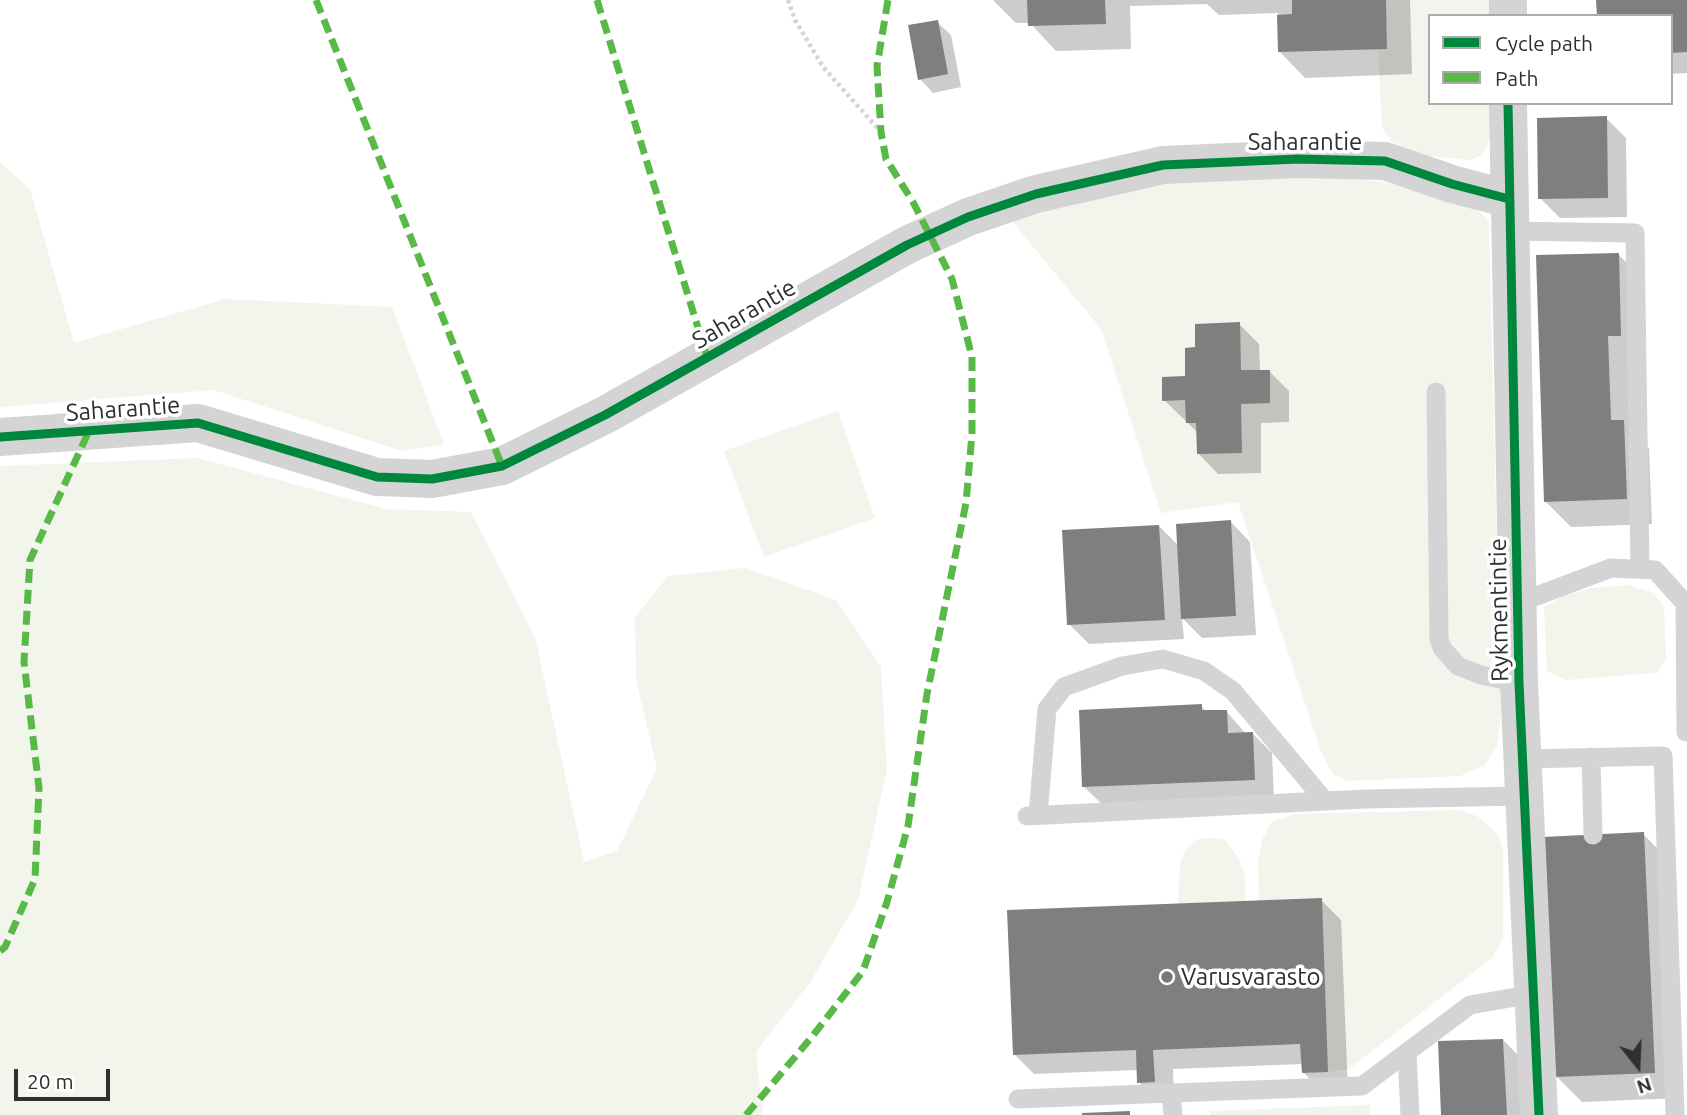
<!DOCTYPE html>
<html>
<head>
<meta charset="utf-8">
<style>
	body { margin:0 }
	#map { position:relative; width:1687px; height:1115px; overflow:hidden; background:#fff; font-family:Ubuntu,sans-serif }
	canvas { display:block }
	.legend { position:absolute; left:1428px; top:14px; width:245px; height:91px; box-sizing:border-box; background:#fff; border:2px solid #acacac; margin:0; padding:9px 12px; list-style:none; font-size:21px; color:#2f2f2f }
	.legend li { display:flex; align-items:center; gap:14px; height:35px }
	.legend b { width:35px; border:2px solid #acacac }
	.north { position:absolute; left:1603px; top:1031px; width:70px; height:70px; -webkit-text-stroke:5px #fff; paint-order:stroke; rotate:162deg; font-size:19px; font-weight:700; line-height:28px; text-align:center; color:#2f2f2f }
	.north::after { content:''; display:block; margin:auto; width:24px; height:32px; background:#2f2f2f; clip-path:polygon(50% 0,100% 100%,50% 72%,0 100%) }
	.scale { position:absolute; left:14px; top:1069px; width:96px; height:32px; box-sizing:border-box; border:4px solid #2f2f2f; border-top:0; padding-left:9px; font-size:21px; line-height:24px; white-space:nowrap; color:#2f2f2f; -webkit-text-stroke:5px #fff; paint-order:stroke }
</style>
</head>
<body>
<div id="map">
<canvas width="1687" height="1115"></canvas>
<ul class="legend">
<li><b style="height:9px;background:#00873e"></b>Cycle path</li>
<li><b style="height:9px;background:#58b947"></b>Path</li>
</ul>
<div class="north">N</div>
<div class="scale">20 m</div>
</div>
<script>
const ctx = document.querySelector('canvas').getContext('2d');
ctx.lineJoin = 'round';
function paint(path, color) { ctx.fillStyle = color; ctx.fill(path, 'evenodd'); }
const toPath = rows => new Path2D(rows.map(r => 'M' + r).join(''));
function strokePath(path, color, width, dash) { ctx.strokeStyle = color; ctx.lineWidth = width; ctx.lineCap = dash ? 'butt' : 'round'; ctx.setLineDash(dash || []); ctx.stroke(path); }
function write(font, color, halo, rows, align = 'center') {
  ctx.font = font + ' Ubuntu,sans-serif'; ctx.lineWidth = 7; ctx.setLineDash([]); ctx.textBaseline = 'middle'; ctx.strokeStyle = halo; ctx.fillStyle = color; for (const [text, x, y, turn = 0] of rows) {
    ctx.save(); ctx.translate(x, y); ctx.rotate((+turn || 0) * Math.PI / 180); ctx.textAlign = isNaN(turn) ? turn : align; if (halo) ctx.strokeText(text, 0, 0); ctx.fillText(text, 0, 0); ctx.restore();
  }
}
paint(toPath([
	[1386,0,1491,0,1491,16,1430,16,1430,103,1491,103,1490,139,1482,155,1470,160,1425,156,1391,141,1382,127,1378,49,1387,49],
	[0,162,30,189,74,343,225,299,392,307,444,444,402,451,214,390,0,407],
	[1318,173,1388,183,1475,208,1489,221,1501,714,1497,747,1484,766,1460,776,1347,781,1333,774,1321,752,1238,502,1161,513,1101,329,1011,220,1095,196,1160,183],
	[838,411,875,518,764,557,724,451],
	[198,458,386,509,471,512,535,637,584,862,617,851,657,768,636,680,635,617,668,576,745,568,836,600,881,667,887,770,858,900,811,981,756,1052,763,1115,0,1115,0,466],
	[1628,585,1653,593,1664,606,1666,660,1657,673,1566,680,1547,671,1544,607,1562,597,1590,588],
	[1459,810,1477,816,1497,833,1503,849,1503,939,1492,958,1349,1069,1328,1072,1322,898,1259,901,1258,859,1263,838,1272,822,1294,814],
	[1212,838,1225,840,1239,858,1245,877,1245,901,1178,904,1180,863,1186,849,1198,839],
	[1370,1105,1370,1115,1210,1115,1210,1111]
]), '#f1f5ec');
paint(toPath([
	[993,0,1410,0,1412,74,1305,78,1280,52,1278,13,1219,15,1207,4,1130,6,1131,49,1056,51,1030,23,1016,23],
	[1598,0,1687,0,1687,73,1671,74,1671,16],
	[937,22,951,35,961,87,933,93,920,79],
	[1606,118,1626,138,1627,217,1560,218,1540,198],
	[1618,254,1644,280,1635,434,1649,448,1652,524,1571,527,1545,501],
	[1239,324,1259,344,1260,371,1269,371,1289,391,1289,422,1261,423,1261,473,1218,474,1199,454,1198,433,1164,400,1187,378,1197,349],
	[1231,522,1250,542,1256,635,1202,638,1182,618,1184,639,1089,644,1069,624,1159,526,1179,546],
	[1201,706,1207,712,1226,711,1246,734,1253,734,1272,753,1274,799,1104,806,1084,787],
	[1643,834,1669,860,1680,1098,1582,1102,1556,1076],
	[1321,900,1341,920,1348,1091,1323,1092,1303,1072,1303,1064,1173,1069,1174,1101,1159,1102,1139,1082,1138,1070,1034,1074,1014,1054],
	[1503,1040,1529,1066,1531,1115,1443,1115]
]), '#0003');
paint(toPath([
	[1027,0,1105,0,1106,24,1028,26],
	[1292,0,1386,0,1387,49,1278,52,1277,15,1292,14],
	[1596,0,1687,0,1687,52,1671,53,1671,16,1597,16],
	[938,20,948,74,918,80,908,25],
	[1607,116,1608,198,1538,199,1537,118],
	[1619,253,1621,336,1608,336,1611,420,1624,420,1627,499,1544,502,1536,255],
	[1240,322,1241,370,1270,370,1270,403,1241,404,1242,453,1197,454,1196,423,1186,423,1185,400,1162,401,1162,377,1185,376,1185,348,1195,347,1195,324],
	[1231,520,1236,616,1181,619,1176,524],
	[1159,525,1165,620,1067,625,1062,530],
	[1202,704,1202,710,1227,710,1228,733,1253,732,1255,780,1082,787,1079,710],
	[1644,832,1655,1073,1554,1077,1543,837],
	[1322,898,1328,1072,1302,1073,1300,1044,1153,1050,1155,1082,1137,1083,1136,1050,1013,1055,1007,910],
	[1503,1039,1507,1115,1441,1115,1438,1041],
	[1130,1111,1130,1115,1082,1115,1082,1113]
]), '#7f7f7f');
strokePath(toPath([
	[788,0,795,20,823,67,881,132]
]), '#d4d4d4', 4.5, [3.5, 3.5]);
strokePath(toPath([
	[1509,231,1635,233,1640,569],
	[1436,392,1439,639,1442,648,1458,666,1481,675,1519,683],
	[1518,603,1611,568,1655,570,1685,603,1686,732],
	[1591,757,1593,835],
	[1522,759,1663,756,1675,1115],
	[1038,815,1047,709,1064,687,1122,666,1163,659,1204,671,1233,691,1325,801],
	[1027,816,1365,799,1523,796],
	[1407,1052,1410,1115],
	[1171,1093,1362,1086,1470,1005,1533,994],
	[1018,1099,1171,1093,1173,1115]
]), '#d4d4d4', 19);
strokePath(toPath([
	[1508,16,1508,0],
	[1508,103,1519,683,1539,1115],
	[0,437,198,423,377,477,432,479,502,466,605,415,907,245,968,217,1036,194,1163,165,1298,159,1385,161,1452,184,1509,199]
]), '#d4d4d4', 38);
strokePath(toPath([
	[316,0,502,466],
	[597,0,707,357],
	[0,951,5,947,35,879,39,788,24,662,30,560,89,431],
	[746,1115,811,1038,863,971,887,902,908,826,927,694,966,503,972,434,972,357,952,279,913,202,886,159,881,132,877,66,888,0]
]), '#58b947', 7, [14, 7]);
strokePath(toPath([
	[1508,103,1519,683,1539,1115],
	[0,437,198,423,377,477,432,479,502,466,605,415,907,245,968,217,1036,194,1163,165,1298,159,1385,161,1452,184,1509,199]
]), '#00873e', 9);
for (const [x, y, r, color] of [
	[1167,977,7,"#787878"]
]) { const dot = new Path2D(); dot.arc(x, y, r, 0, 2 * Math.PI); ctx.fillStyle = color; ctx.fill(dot); strokePath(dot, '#fff', 2.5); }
write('24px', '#2f2f2f', '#fff', [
	["Saharantie",1305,142],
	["Saharantie",744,314,-30],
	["Saharantie",123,409,-4],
	["Rykmentintie",1499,610,-91]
]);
write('24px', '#2f2f2f', '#fff', [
	["Varusvarasto",1181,977]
], 'left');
</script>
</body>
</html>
